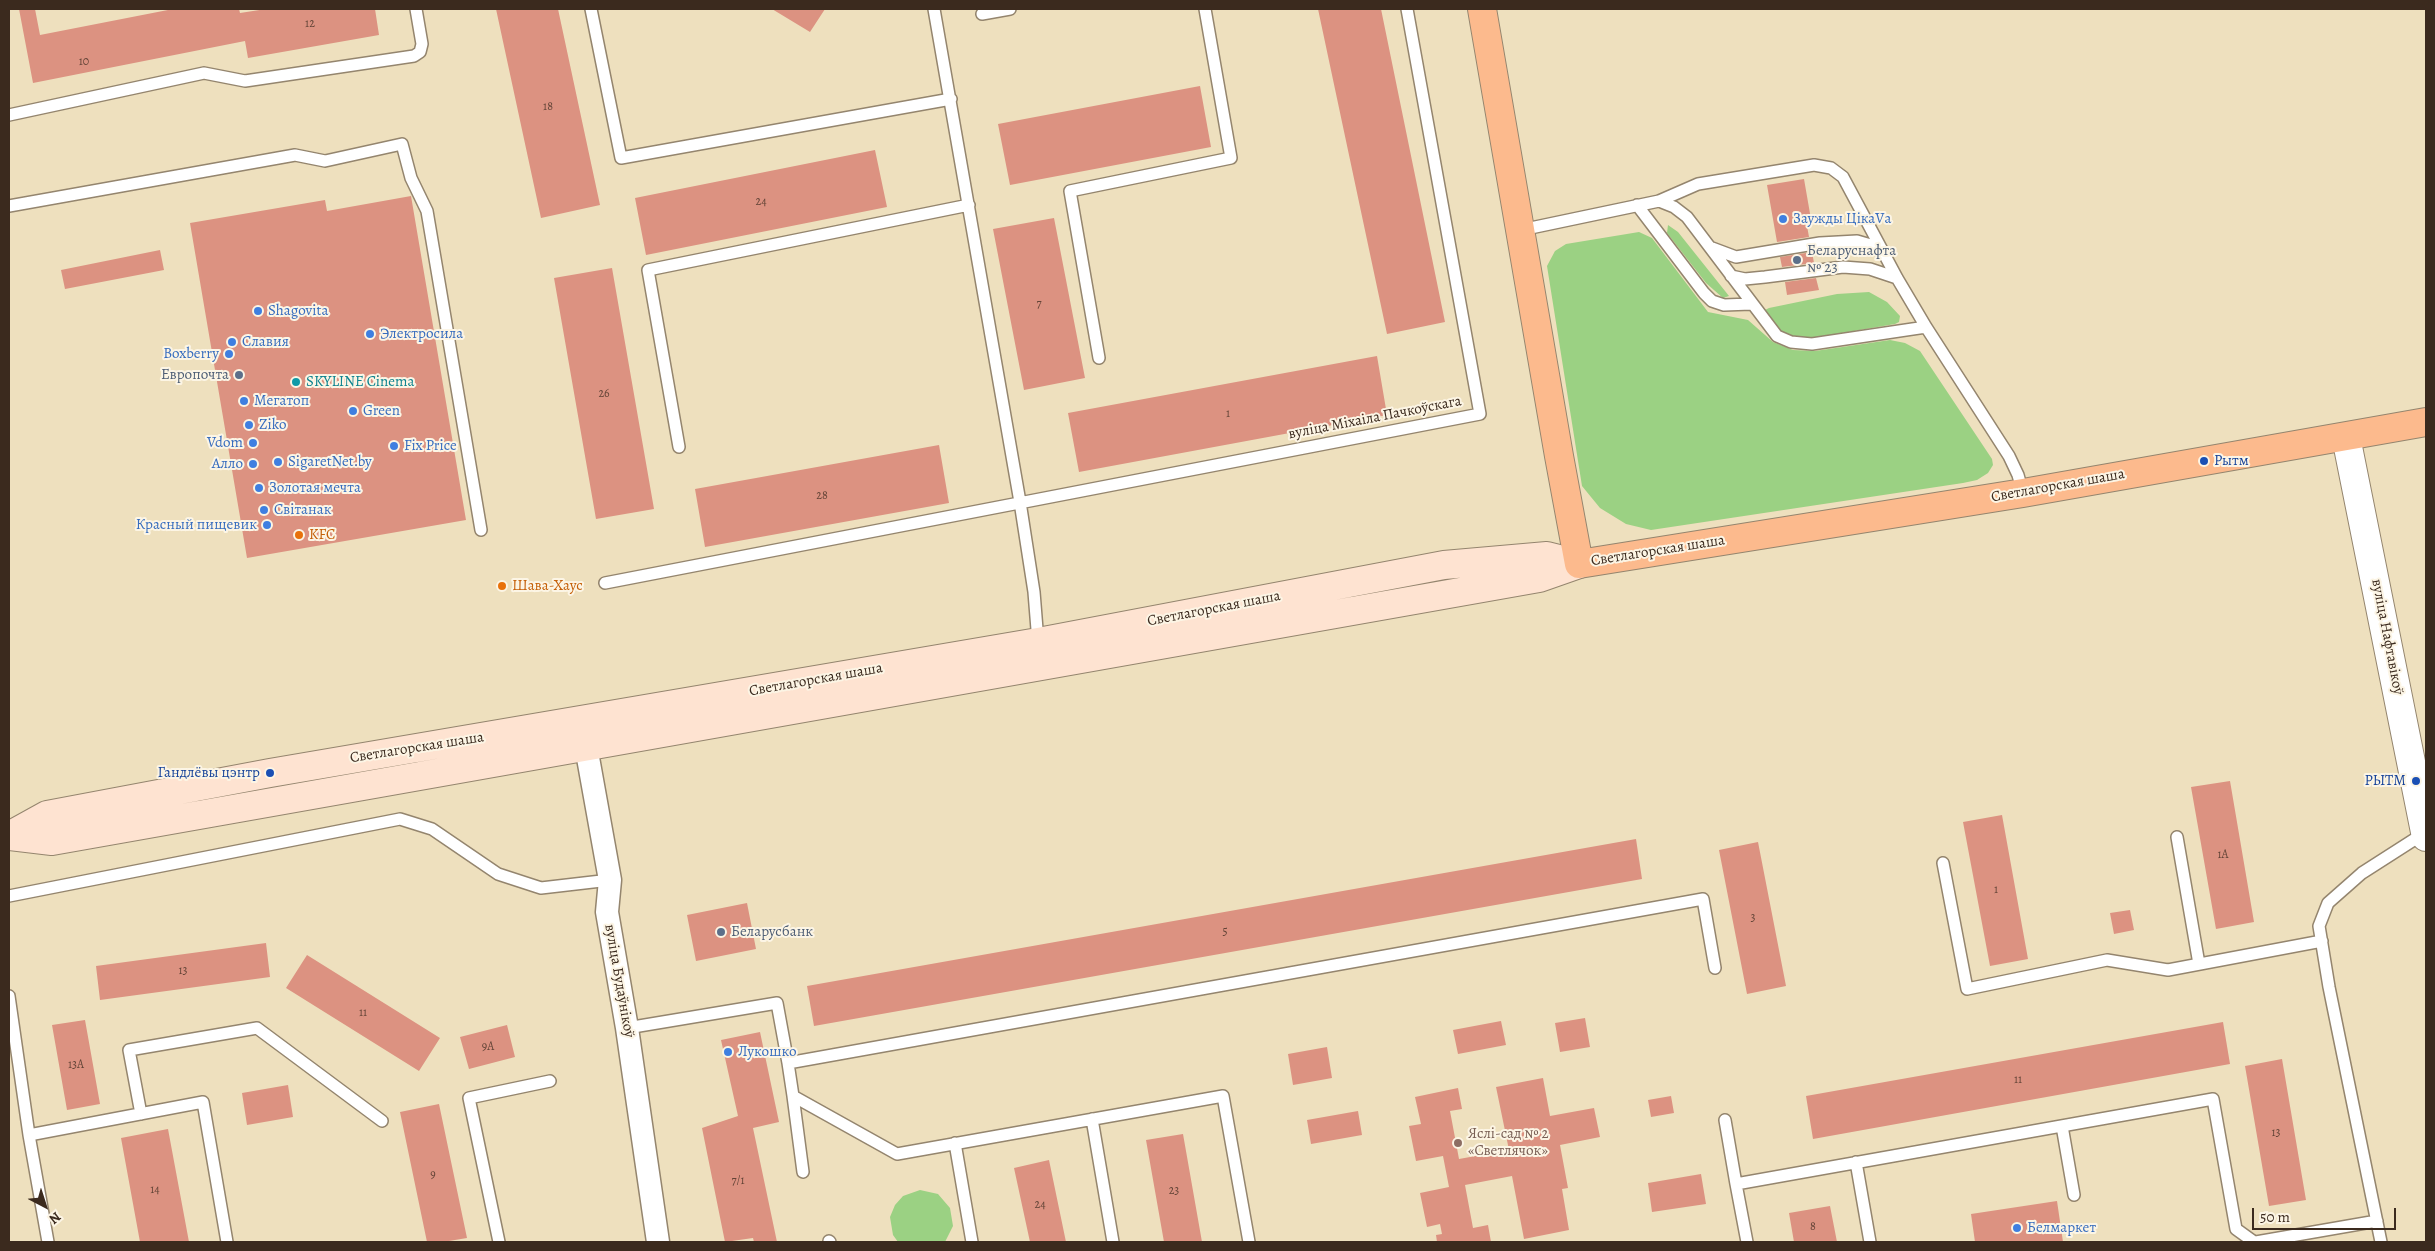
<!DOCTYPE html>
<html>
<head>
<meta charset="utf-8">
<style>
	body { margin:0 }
	#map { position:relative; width:2435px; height:1251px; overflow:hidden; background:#eee0be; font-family:Alegreya,serif }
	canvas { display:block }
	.frame { position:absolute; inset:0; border:10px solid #3b2a1e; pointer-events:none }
	.north { position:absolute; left:20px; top:1181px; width:50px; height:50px; -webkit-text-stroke:4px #fcf5e5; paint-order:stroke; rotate:140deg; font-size:14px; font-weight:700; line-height:20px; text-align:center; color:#3b2a1e }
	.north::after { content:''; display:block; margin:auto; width:18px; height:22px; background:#3b2a1e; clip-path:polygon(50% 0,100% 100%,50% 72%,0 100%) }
	.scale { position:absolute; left:2252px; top:1208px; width:144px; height:22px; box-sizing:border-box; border:2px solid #3b2a1e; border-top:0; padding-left:6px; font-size:15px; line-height:18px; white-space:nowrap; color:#3b2a1e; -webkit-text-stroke:4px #fcf5e5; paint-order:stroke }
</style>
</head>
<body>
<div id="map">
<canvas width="2435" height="1251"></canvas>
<div class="frame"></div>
<div class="north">N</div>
<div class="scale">50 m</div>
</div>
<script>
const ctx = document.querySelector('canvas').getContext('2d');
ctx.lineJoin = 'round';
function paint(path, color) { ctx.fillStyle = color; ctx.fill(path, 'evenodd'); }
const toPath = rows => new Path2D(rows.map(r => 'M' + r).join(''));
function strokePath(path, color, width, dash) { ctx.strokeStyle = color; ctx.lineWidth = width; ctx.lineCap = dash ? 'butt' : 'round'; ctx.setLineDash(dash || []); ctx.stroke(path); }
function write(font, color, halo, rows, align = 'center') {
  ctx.font = font + ' Alegreya,serif'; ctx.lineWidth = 4; ctx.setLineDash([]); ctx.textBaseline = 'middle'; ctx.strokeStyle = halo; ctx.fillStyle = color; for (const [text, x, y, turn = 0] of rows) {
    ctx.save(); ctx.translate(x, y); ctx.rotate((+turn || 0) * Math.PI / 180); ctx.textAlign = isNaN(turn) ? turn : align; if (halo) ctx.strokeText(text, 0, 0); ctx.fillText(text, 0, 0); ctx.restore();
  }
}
paint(toPath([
	[1668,225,1678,232,1729,296,1723,298,1706,283,1667,233],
	[1639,232,1652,238,1708,312,1748,320,1773,342,1793,350,1815,351,1890,340,1905,343,1920,351,1992,459,1993,465,1988,473,1977,480,1963,483,1651,530,1626,524,1600,508,1582,486,1547,266,1555,251,1566,244],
	[1869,292,1887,302,1900,316,1899,322,1895,324,1813,338,1793,338,1781,334,1766,315,1765,310,1769,308,1837,294],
	[920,1190,938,1194,950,1208,953,1226,945,1242,898,1242,893,1235,890,1217,895,1205,903,1196]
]), '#9bd183');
paint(toPath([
	[19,9,35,9,40,35,173,9,239,9,240,13,266,9,375,9,379,35,248,58,245,41,33,83],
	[496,9,558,9,600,205,541,218],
	[772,9,825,9,810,32],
	[1318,9,1381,9,1445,322,1387,334],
	[1200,86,1211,147,1010,185,998,124],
	[875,150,887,207,646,255,635,198],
	[1804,179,1812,225,1807,226,1809,237,1777,242,1767,185],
	[411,196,466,520,247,558,190,223,325,200,327,211],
	[1054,218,1085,378,1024,390,993,229],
	[160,250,164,270,65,289,61,270],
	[1812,252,1814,263,1782,267,1780,257],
	[612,268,654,509,596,519,554,278],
	[1816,278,1819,290,1787,295,1785,282],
	[1377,356,1387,415,1079,472,1068,413],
	[939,445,949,503,705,547,695,489],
	[2230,781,2254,922,2216,929,2191,787],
	[2002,815,2028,959,1990,966,1963,822],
	[1636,839,1642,879,814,1026,807,986],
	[1758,842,1786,986,1747,994,1719,850],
	[747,903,756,949,696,961,687,915],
	[2130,910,2134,930,2114,934,2110,913],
	[266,943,270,977,100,1000,96,966],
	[307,955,440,1038,419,1071,286,988],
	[1585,1018,1590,1047,1560,1052,1555,1023],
	[85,1020,100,1104,67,1110,52,1025],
	[1501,1021,1506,1045,1458,1054,1453,1030],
	[2223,1022,2230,1064,1813,1139,1806,1096],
	[507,1025,515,1057,469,1069,460,1037],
	[760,1032,779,1122,753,1128,777,1242,754,1242,753,1238,725,1242,702,1128,738,1116,721,1040],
	[1327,1047,1332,1078,1293,1085,1288,1054],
	[2282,1059,2306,1200,2269,1206,2245,1066],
	[1543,1078,1550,1116,1594,1108,1600,1137,1560,1145,1568,1188,1562,1189,1569,1230,1524,1239,1512,1176,1465,1185,1473,1228,1488,1225,1491,1242,1437,1242,1436,1235,1442,1234,1440,1224,1427,1227,1420,1193,1449,1187,1443,1156,1416,1161,1409,1126,1421,1124,1415,1097,1458,1088,1462,1109,1450,1111,1459,1159,1509,1150,1496,1087],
	[288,1085,293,1117,247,1125,242,1093],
	[1671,1096,1674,1113,1651,1117,1648,1100],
	[439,1104,467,1238,443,1242,427,1242,400,1112],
	[1358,1111,1362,1135,1311,1144,1307,1120],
	[168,1129,189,1242,140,1242,121,1138],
	[1183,1134,1202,1242,1164,1242,1146,1140],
	[1049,1160,1066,1242,1030,1242,1014,1168],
	[1701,1174,1706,1204,1652,1212,1648,1183],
	[2057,1201,2063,1242,1975,1242,1971,1214],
	[1830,1206,1837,1242,1794,1242,1789,1213]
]), '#dc9281');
const service = toPath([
	[591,9,621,158,951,99],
	[934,9,1020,502,1034,592,1038,642],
	[982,14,1010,9],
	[9,115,204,73,245,81,414,56,420,52,422,44,416,9],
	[1659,201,1698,184,1814,165,1831,168,1843,177,1897,278,1926,327,2009,456,2018,475,2023,493],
	[1637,205,1704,293,1712,301,1724,305,1751,304],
	[9,206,295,155,325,161,402,144,411,178,427,211,481,530],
	[1521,230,1659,201,1674,207,1687,217,1777,336,1791,342,1812,344,1926,327],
	[1712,248,1736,257,1820,243,1857,241,1881,248],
	[1731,276,1745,279,1765,277,1843,267,1870,269,1897,278],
	[1099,358,1070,191,1231,158,1205,9],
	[679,447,648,270,969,205],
	[605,583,1480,414,1407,9],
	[2177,837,2199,964],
	[1943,863,1967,989,2107,960,2168,970,2322,941],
	[9,896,400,819,432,829,498,874,541,888,610,880],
	[9,996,29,1135,48,1242],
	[627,1028,777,1003,788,1063,1703,899,1715,968],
	[788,1063,793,1096,897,1154,1223,1096,1249,1242],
	[793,1096,803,1172],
	[141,1114,129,1050,257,1028,382,1121],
	[1092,1119,1113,1242],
	[1725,1120,1736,1184],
	[2062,1126,2074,1195],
	[29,1135,203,1102,227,1242],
	[955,1143,972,1242],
	[1856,1162,1870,1242],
	[829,1241,830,1242],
	[499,1242,469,1098,550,1081],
	[1747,1242,1736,1184,2213,1099,2236,1229,2254,1242],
	[2256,1242,2377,1221],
	[2381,1242,2329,987,2319,926,2328,903,2362,873,2426,832]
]);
const minor = toPath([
	[583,730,610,880,607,912,627,1028,658,1242]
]);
const tertiary = toPath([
	[2346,437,2426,837]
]);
const secondary = toPath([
	[9,836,47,815,270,773,1038,642,1444,565,1547,556,1579,564],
	[10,836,52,841,1539,578,1579,564]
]);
const primary = toPath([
	[1482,9,1559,456,1579,564,2023,493,2426,422]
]);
strokePath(service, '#94856e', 14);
strokePath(minor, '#94856e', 25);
strokePath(tertiary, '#94856e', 30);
strokePath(secondary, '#94856e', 30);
strokePath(primary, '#94856e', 30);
strokePath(service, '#fff', 11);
strokePath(minor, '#fff', 22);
strokePath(tertiary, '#fff', 28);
strokePath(secondary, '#fee3d1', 28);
strokePath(primary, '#fcba8d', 28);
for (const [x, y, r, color] of [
	[1783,219,5,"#3f7fe0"],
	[1797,260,5,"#5c6f8a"],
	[258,311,5,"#3f7fe0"],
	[370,334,5,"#3f7fe0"],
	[232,342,5,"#3f7fe0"],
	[229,354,5,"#3f7fe0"],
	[239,375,5,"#5c6f8a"],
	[296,382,5,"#0f9aa8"],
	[244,401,5,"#3f7fe0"],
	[353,411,5,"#3f7fe0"],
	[249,425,5,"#3f7fe0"],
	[253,443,5,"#3f7fe0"],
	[394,446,5,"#3f7fe0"],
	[2204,461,5,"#1a4fb4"],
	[278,462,5,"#3f7fe0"],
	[253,464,5,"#3f7fe0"],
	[259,488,5,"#3f7fe0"],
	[264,510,5,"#3f7fe0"],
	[267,525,5,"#3f7fe0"],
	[299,535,5,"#e8710a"],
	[502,586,5,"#e8710a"],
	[270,773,5,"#1a4fb4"],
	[2416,781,5,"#1a4fb4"],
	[721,932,5,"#5c6f8a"],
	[728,1052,5,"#3f7fe0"],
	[1458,1143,5,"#8d6e63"],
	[2017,1228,5,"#3f7fe0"]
]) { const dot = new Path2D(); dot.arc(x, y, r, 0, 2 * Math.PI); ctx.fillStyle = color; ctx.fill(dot); strokePath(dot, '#fcf5e5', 2); }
write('12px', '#634437', null, [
	["12",310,24],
	["10",84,62],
	["18",548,107],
	["24",761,202],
	["7",1039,304],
	["26",604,394],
	["1",1228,414],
	["28",822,496],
	["1А",2223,855],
	["1",1996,890],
	["3",1753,918],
	["5",1225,932],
	["13",183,971],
	["11",363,1013],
	["9А",488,1047],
	["13А",76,1065],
	["11",2018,1080],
	["13",2276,1133],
	["9",433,1175],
	["7/1",738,1181],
	["14",155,1190],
	["23",1174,1191],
	["24",1040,1205],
	["8",1813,1227]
]);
write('15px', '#366cbe', '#fcf5e5', [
	["Заужды ЦікаVа",1793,219],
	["Shagovita",268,311],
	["Электросила",380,334],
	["Славия",242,342],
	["Boxberry",219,354,"right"],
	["Мегатоп",254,401],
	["Green",363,411],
	["Ziko",259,425],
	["Vdom",243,443,"right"],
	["Fix Price",404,446],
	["SigaretNet.by",288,462],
	["Алло",243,464,"right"],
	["Золотая мечта",269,488],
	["Світанак",274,510],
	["Красный пищевик",257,525,"right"],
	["Лукошко",738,1052],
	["Белмаркет",2027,1228]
], 'left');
write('15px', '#4e5e75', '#fcf5e5', [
	["Беларуснафта",1807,251],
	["№ 23",1807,268],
	["Европочта",229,375,"right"],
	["Беларусбанк",731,932]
], 'left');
write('15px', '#0d838f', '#fcf5e5', [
	["SKYLINE Cinema",306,382]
], 'left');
write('15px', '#3b2a1e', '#fcf5e5', [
	["вуліца Міхаіла Пачкоўскага",1375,418,-11],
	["Светлагорская шаша",2058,486,-10],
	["Светлагорская шаша",1658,551,-9],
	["Светлагорская шаша",1214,609,-11],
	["вуліца Нафтавікоў",2387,637,79],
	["Светлагорская шаша",816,680,-10],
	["Светлагорская шаша",417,748,-9],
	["вуліца Будаўнікоў",619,981,80]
]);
write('15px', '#164399', '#fcf5e5', [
	["Рытм",2214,461,"left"],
	["Гандлёвы цэнтр",260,773],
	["РЫТМ",2406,781]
], 'right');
write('15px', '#c56008', '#fcf5e5', [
	["KFC",309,535],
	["Шава-Хаус",512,586]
], 'left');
write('15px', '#785e54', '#fcf5e5', [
	["Яслі-сад № 2",1468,1134],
	["«Светлячок»",1468,1151]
], 'left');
</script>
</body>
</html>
